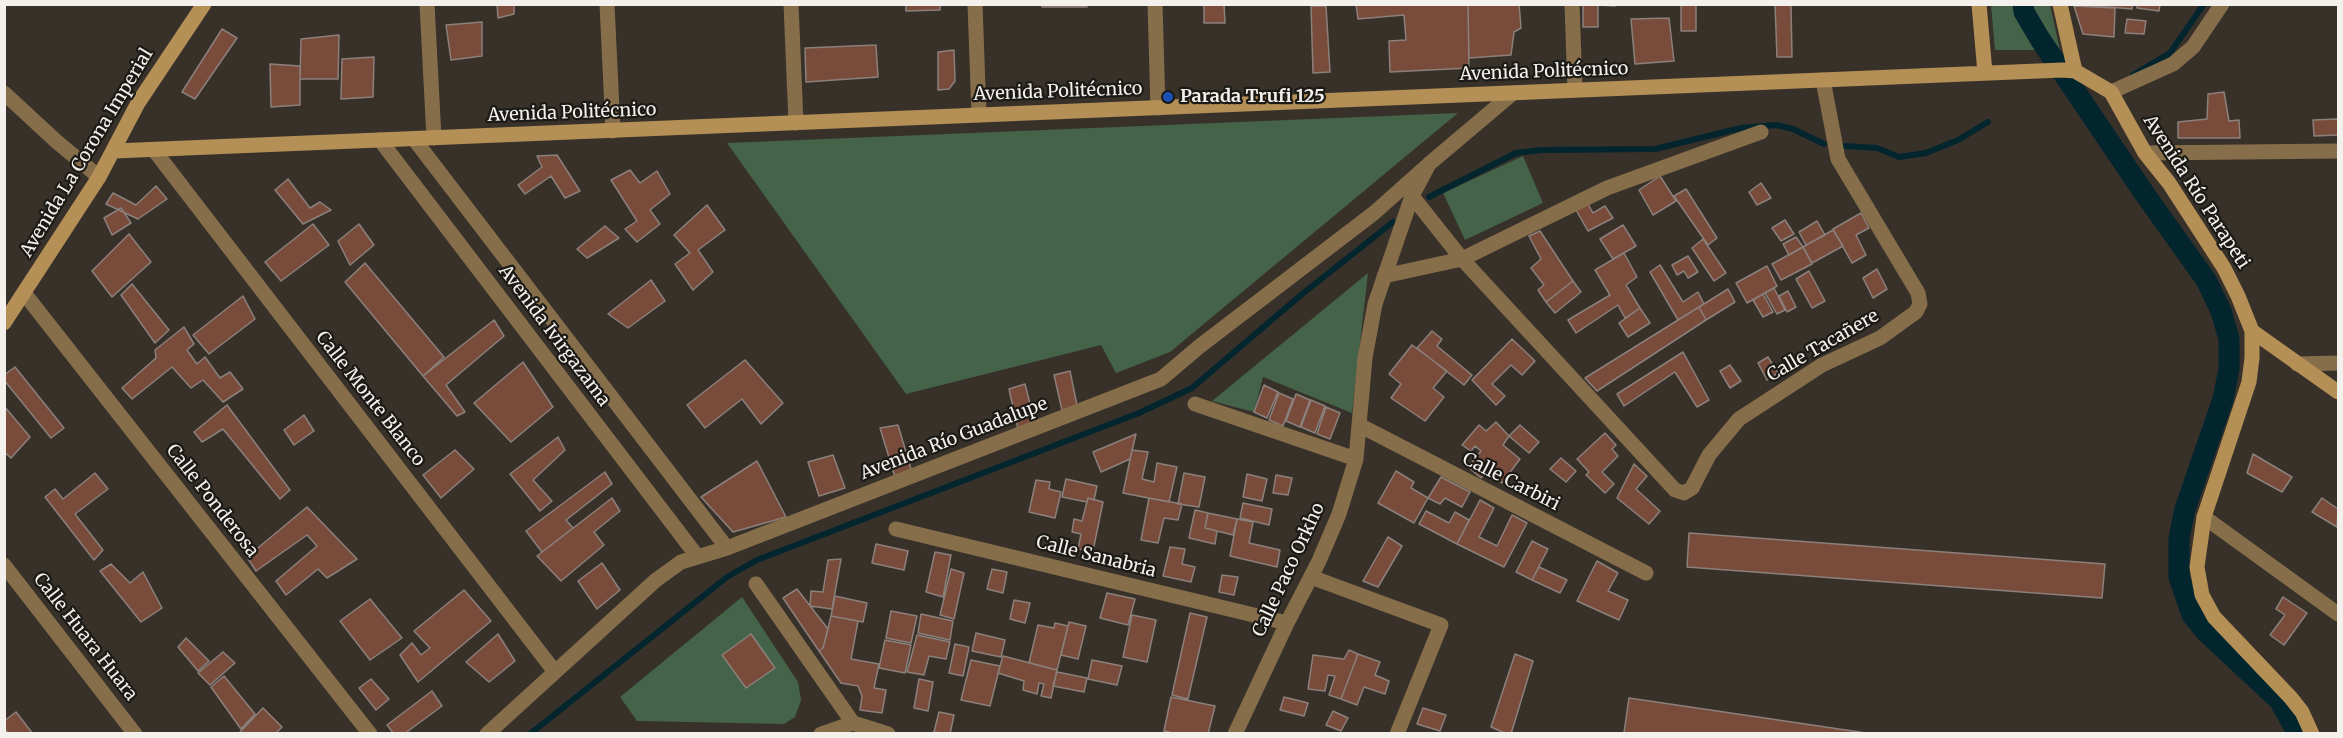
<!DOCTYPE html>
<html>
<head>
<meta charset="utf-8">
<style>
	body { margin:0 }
	#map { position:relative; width:2343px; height:738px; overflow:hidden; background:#37312a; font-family:Merriweather,serif }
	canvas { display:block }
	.frame { position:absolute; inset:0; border:6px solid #f4f0eb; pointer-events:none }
</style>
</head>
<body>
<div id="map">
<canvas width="2343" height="738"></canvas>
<div class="frame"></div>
</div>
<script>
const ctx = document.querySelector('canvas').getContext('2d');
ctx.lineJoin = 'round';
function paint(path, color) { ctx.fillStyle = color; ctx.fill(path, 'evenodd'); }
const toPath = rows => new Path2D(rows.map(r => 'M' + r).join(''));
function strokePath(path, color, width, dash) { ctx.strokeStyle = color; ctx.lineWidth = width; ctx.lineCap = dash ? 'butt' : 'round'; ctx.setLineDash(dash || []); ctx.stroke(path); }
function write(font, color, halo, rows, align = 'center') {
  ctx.font = font + ' Merriweather,serif'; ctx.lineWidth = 4.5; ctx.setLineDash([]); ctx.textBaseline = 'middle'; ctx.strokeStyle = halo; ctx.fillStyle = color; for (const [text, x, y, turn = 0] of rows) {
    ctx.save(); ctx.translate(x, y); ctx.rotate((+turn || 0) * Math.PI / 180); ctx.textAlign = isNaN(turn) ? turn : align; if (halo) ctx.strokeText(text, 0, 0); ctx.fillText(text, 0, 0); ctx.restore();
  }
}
paint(toPath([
	[1991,5,2050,5,2060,50,1995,50],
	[1458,113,1170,352,1116,373,1101,345,906,394,727,143],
	[1523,156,1543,203,1465,240,1443,193],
	[1368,273,1352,413,1263,377,1254,412,1212,401],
	[742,597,798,682,801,700,795,717,784,724,637,721,620,697]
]), '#446348');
strokePath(toPath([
	[2133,75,2170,53,2204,4],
	[1844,146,1877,148,1899,157,1926,153,1958,140,1988,122],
	[1429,197,1516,153,1541,150,1655,149,1741,128,1776,125,1793,129,1824,144],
	[530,734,727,577,757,560,1139,413,1192,388,1301,295,1393,222]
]), '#03252e', 6);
strokePath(toPath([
	[2023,4,2024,12,2040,39,2144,193,2206,280,2221,311,2229,339,2229,369,2223,399,2185,509,2179,538,2179,577,2192,615,2205,631,2279,700,2298,734]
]), '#03252e', 21);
const building = toPath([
	[497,4,514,4,514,14,498,18,497,4],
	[906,4,940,4,940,10,906,11,906,4],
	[1042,4,1087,4,1087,7,1042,7,1042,4],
	[1204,4,1224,4,1225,23,1204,23,1204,4],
	[1356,4,1468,4,1469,68,1390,72,1389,41,1406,40,1404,15,1358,19,1356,4],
	[1468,4,1519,4,1521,28,1514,32,1511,55,1469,58,1468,4],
	[1583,4,1615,4,1615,6,1598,5,1598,27,1583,27,1583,4],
	[1681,4,1696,4,1696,31,1681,31,1681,4],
	[1775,4,1791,4,1792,57,1777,57,1775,4],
	[2074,4,2132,4,2132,9,2074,4],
	[2137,4,2160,4,2159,11,2137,8,2137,4],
	[1311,6,1326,6,1330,72,1313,73,1311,6],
	[2074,6,2115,8,2114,37,2083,34,2074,6],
	[1669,18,1674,61,1635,64,1631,19,1669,18],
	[2127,19,2146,21,2144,34,2125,33,2127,19],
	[482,22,482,56,451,60,446,25,482,22],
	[222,29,237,38,195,99,182,92,222,29],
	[339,35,338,79,300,79,301,39,339,35],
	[876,45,878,77,806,82,805,48,876,45],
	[954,50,955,81,949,89,938,90,938,52,954,50],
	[374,57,373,97,341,99,342,59,374,57],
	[270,64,300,66,300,105,271,107,270,64],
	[2224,92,2229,121,2239,120,2240,138,2178,138,2178,122,2207,119,2208,94,2224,92],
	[2338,119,2338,135,2314,136,2313,120,2338,119],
	[557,155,580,191,565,198,551,176,525,194,518,185,542,167,537,156,557,155],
	[630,170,640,183,657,171,670,194,650,210,660,224,637,242,625,229,637,221,611,180,630,170],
	[1660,176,1676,201,1653,215,1639,190,1660,176],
	[288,179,310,208,320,202,331,210,303,224,275,190,288,179],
	[1761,183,1771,198,1757,205,1749,192,1761,183],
	[156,186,167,199,138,219,106,204,113,193,136,205,156,186],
	[1686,189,1717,238,1708,245,1674,196,1686,189],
	[1588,204,1593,213,1605,206,1613,218,1588,231,1576,210,1588,204],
	[707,205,725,230,698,250,713,272,693,290,675,264,690,253,674,235,707,205],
	[121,208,131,223,112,235,104,218,121,208],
	[1861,213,1869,228,1856,235,1866,255,1852,263,1833,229,1861,213],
	[1785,220,1794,234,1781,241,1772,228,1785,220],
	[1817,221,1825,235,1806,245,1799,232,1817,221],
	[313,224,329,245,281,281,265,262,313,224],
	[359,224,374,245,350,265,338,241,359,224],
	[1623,225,1636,246,1613,259,1600,239,1623,225],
	[605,226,619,238,587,258,577,249,605,226],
	[1833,230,1843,246,1812,263,1803,247,1833,230],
	[1540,231,1573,281,1546,302,1538,290,1544,285,1531,268,1541,259,1529,236,1540,231],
	[129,234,151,262,112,297,92,271,129,234],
	[1796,237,1803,247,1789,255,1783,244,1796,237],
	[1703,239,1726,273,1714,281,1692,248,1703,239],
	[1803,247,1812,264,1781,280,1772,264,1803,247],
	[1624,253,1637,277,1626,285,1640,308,1625,318,1618,305,1576,333,1568,320,1610,295,1595,270,1624,253],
	[1688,256,1698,272,1688,278,1684,271,1677,275,1672,265,1688,256],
	[365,263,444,357,423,376,345,282,365,263],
	[1660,265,1683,302,1698,292,1704,304,1678,320,1650,272,1660,265],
	[1767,266,1777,286,1747,303,1736,283,1767,266],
	[1877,269,1887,289,1873,298,1863,278,1877,269],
	[1809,271,1825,301,1812,308,1796,279,1809,271],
	[651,280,665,301,628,328,608,314,651,280],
	[1573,281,1581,292,1555,313,1546,302,1573,281],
	[132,284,169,330,155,343,121,295,132,284],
	[1774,288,1785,310,1777,314,1765,293,1774,288],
	[1728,289,1735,302,1706,320,1699,307,1728,289],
	[1788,291,1796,307,1787,312,1779,296,1788,291],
	[1763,294,1773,312,1763,317,1753,300,1763,294],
	[243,296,255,319,209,354,193,335,243,296],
	[1699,307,1706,320,1597,391,1585,378,1699,307],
	[1640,308,1650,323,1628,337,1619,323,1640,308],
	[494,320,504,336,446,385,465,412,457,416,423,376,494,320],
	[184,327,194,344,187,350,197,364,205,357,220,378,230,372,243,389,223,402,203,380,191,388,172,367,132,399,122,388,156,358,155,350,184,327],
	[1432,331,1442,339,1437,346,1472,375,1464,385,1417,348,1432,331],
	[1512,339,1535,361,1522,375,1511,365,1492,384,1505,396,1496,405,1472,380,1512,339],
	[1412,345,1447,371,1433,388,1444,397,1425,421,1391,398,1401,384,1389,374,1412,345],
	[1683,352,1709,400,1697,407,1675,372,1624,406,1617,394,1683,352],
	[1768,357,1778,373,1767,380,1758,363,1768,357],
	[745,360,783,403,761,424,742,399,705,428,687,405,745,360],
	[523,362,553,407,511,442,474,403,523,362],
	[1730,365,1741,381,1730,388,1720,371,1730,365],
	[15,367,64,428,51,438,4,380,4,375,15,367],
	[1070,371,1079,415,1064,419,1054,375,1070,371],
	[1025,384,1037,431,1020,438,1009,389,1025,384],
	[1264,385,1278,392,1267,418,1254,412,1264,385],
	[1279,393,1293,399,1283,426,1269,420,1279,393],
	[1296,394,1310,400,1300,427,1286,421,1296,394],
	[1311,400,1325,406,1315,433,1301,427,1311,400],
	[227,405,290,490,280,499,223,429,202,442,194,432,227,405],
	[4,406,30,437,11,458,4,452,4,406],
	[1326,407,1340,413,1330,439,1317,434,1326,407],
	[304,415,314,431,294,445,284,430,304,415],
	[1496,422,1509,436,1503,445,1520,459,1502,483,1486,472,1481,478,1468,467,1481,451,1475,446,1471,451,1462,445,1479,425,1486,431,1496,422],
	[898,425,911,469,895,477,880,428,898,425],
	[1520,425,1539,442,1529,453,1509,436,1520,425],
	[1605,433,1616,445,1612,449,1618,456,1602,472,1614,484,1605,493,1586,475,1589,472,1577,459,1605,433],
	[1136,434,1130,459,1101,472,1093,452,1136,434],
	[558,437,565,450,533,480,552,501,540,511,510,474,558,437],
	[455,450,474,469,441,498,423,475,455,450],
	[1132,450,1148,452,1142,479,1154,482,1157,463,1177,467,1169,502,1123,493,1132,450],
	[2253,454,2292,477,2282,492,2247,473,2253,454],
	[833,455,845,488,819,496,808,462,833,455],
	[1561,458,1576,471,1566,482,1550,469,1561,458],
	[757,461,786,517,733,532,701,497,757,461],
	[1634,464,1647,476,1636,489,1660,511,1649,524,1617,498,1634,464],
	[1396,471,1414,482,1411,488,1428,498,1414,523,1378,503,1396,471],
	[605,472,612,484,566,520,573,528,542,552,526,531,605,472],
	[95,473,108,489,75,514,103,550,94,560,45,497,55,489,63,499,95,473],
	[1184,473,1205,477,1199,507,1178,504,1184,473],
	[1247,474,1267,479,1262,501,1243,497,1247,474],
	[1276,475,1292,478,1288,495,1273,493,1276,475],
	[1441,477,1470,492,1462,507,1445,498,1440,504,1428,498,1441,477],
	[1066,479,1097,486,1094,500,1088,498,1087,502,1062,497,1066,479],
	[1036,480,1050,482,1049,489,1061,492,1055,518,1029,512,1036,480],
	[612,498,620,511,594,532,604,545,561,581,537,556,612,498],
	[1088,498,1103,502,1093,551,1078,549,1081,534,1072,532,1074,519,1082,521,1088,498],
	[1149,498,1182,504,1178,520,1164,518,1158,543,1141,540,1149,498],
	[2322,498,2338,509,2337,527,2312,512,2322,498],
	[1480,500,1494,508,1479,537,1497,546,1512,515,1527,523,1504,567,1457,544,1480,500],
	[1243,503,1272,509,1269,525,1240,518,1243,503],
	[307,507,357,559,327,578,318,569,286,595,276,581,317,546,307,535,256,571,247,557,307,507],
	[1195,510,1208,513,1205,528,1217,531,1215,544,1189,538,1195,510],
	[1426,511,1449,523,1455,512,1469,520,1457,544,1419,524,1426,511],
	[1208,513,1237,519,1233,535,1205,528,1208,513],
	[1237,519,1253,522,1249,543,1280,550,1277,567,1230,556,1237,519],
	[1689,533,2105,564,2102,598,1687,567,1689,533],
	[1388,537,1402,546,1378,587,1363,581,1388,537],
	[1532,541,1548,549,1532,580,1516,572,1532,541],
	[876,544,908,551,904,570,872,563,876,544],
	[1170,547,1185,549,1182,564,1195,567,1191,582,1163,576,1170,547],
	[935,552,951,555,943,597,926,592,935,552],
	[841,559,832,609,810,606,811,591,823,592,828,560,841,559],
	[1597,561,1618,573,1608,591,1628,600,1619,620,1577,601,1597,561],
	[602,563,620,590,597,609,578,581,602,563],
	[111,564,130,583,143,572,162,608,141,622,100,571,111,564],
	[1539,567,1567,580,1560,593,1532,580,1539,567],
	[951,569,964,573,954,619,940,615,951,569],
	[992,569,1007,572,1003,593,987,589,992,569],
	[1222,575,1238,577,1234,595,1219,592,1222,575],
	[797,589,828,629,823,648,819,651,783,598,797,589],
	[464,590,491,621,418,682,400,655,412,643,421,655,430,648,414,631,464,590],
	[1107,593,1135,599,1128,625,1100,618,1107,593],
	[835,596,867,603,863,622,831,616,835,596],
	[2283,597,2307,613,2284,645,2270,635,2285,615,2276,609,2283,597],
	[370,599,402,638,370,660,340,621,370,599],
	[1014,600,1030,603,1025,623,1010,619,1014,600],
	[891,611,917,616,911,643,886,638,891,611],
	[1190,613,1207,617,1188,699,1172,695,1190,613],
	[921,614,953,621,950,640,918,633,921,614],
	[1132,615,1156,620,1147,662,1123,657,1132,615],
	[831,616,858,621,851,659,879,664,874,688,886,690,882,713,860,710,862,696,858,686,841,683,819,651,823,648,831,616],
	[1069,622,1086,626,1078,659,1061,655,1069,622],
	[1055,623,1068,626,1057,670,1029,663,1038,625,1054,628,1055,623],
	[976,633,1005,640,1001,657,972,651,976,633],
	[498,634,515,661,489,682,466,662,498,634],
	[751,634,775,668,746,688,722,655,751,634],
	[917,635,950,642,946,659,929,656,924,675,907,672,917,635],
	[186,638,209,661,198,671,178,647,186,638],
	[885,640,911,645,905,673,879,668,885,640],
	[955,644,969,647,963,676,949,673,955,644],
	[1349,650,1358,654,1341,699,1329,695,1335,676,1328,675,1325,691,1308,689,1313,655,1344,659,1349,650],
	[223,652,235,663,210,685,198,673,223,652],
	[1358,654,1380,662,1375,675,1389,681,1385,694,1364,687,1357,705,1341,699,1358,654],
	[1515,654,1533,661,1511,734,1507,734,1491,727,1515,654],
	[1003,656,1057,670,1051,698,1041,696,1044,684,1039,683,1037,694,1023,690,1024,681,998,673,1003,656],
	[971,660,1000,666,990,706,961,700,971,660],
	[1092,660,1122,666,1117,685,1088,679,1092,660],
	[1057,672,1087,678,1084,692,1053,686,1057,672],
	[224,676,255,714,241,729,211,687,224,676],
	[371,679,389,699,376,710,359,688,371,679],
	[919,679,933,682,928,711,914,708,919,679],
	[432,691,442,706,404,734,394,734,387,725,432,691],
	[1171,697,1215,706,1208,734,1177,734,1164,731,1171,697],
	[1284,697,1308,703,1304,716,1280,710,1284,697],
	[1629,698,1873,734,1624,733,1629,698],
	[263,708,282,727,275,734,238,734,263,708],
	[1423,708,1446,715,1440,731,1417,724,1423,708],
	[1333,711,1348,718,1341,731,1326,725,1333,711],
	[16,712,33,734,9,734,4,728,4,721,16,712],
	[939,712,954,715,950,734,934,732,939,712]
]);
paint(building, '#794b3a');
strokePath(building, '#8c807c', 1.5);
strokePath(toPath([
	[427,4,434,138],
	[607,4,613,131],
	[791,4,796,123],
	[975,4,979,115],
	[1155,4,1158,108],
	[1572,4,1575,90],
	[2111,92,2173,64,2193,47,2222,4],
	[4,93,56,141,99,177],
	[414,139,727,548],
	[380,140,697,556],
	[154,150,555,672],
	[2145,153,2338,151],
	[1412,196,1462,259,1675,490,1684,493,1692,488,1709,455,1739,419,1822,365,1880,338,1916,312,1920,304,1918,293,1838,159,1823,80],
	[1384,276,1462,259,1607,188,1761,132],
	[24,293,370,734],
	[2297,364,2338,363],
	[1195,404,1356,459],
	[1359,425,1646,573],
	[2204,517,2338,614],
	[896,529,1287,623],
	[4,565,135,734],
	[1311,577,1441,625,1397,734],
	[756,584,853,723,888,734],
	[487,734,656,580,681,562,727,548,1161,379,1200,346,1374,213,1429,164],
	[821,734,853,723],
	[1235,734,1287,623,1319,561,1339,514,1356,459,1365,358,1375,304,1412,196,1429,164,1513,93]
]), '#866e4b', 15);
strokePath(toPath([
	[1979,4,1985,73],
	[2060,4,2075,71],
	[114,151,2062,70,2075,71,2111,92,2145,153,2169,183,2224,268,2238,296,2252,331,2252,358,2249,382,2204,517,2197,567,2202,595,2214,617,2291,698,2302,712,2312,734],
	[4,323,99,177,138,103,204,4],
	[2252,331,2338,392]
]), '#b48f56', 15);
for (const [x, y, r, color] of [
	[1168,97,6,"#1a4fb4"]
]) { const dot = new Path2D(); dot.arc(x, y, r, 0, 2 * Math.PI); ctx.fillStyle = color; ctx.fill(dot); strokePath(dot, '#1c1a16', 2); }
write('18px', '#f4f0eb', '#1c1a16', [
	["Avenida Politécnico",1544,72,-2],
	["Avenida Politécnico",1058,92,-2],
	["Avenida Politécnico",572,113,-2],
	["Avenida La Corona Imperial",87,153,-59],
	["Avenida Río Parapeti",2196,192,57],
	["Avenida Ivirgazama",554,336,53],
	["Calle Tacañere",1823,346,-30],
	["Calle Monte Blanco",370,399,52],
	["Avenida Río Guadalupe",954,439,-21],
	["Calle Carbiri",1511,482,27],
	["Calle Ponderosa",212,501,52],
	["Calle Sanabria",1096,557,14],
	["Calle Paco Orkho",1289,570,-65],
	["Calle Huara Huara",85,637,52]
]);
write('bold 18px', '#f4f0eb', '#1c1a16', [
	["Parada Trufi 125",1180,97]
], 'left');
</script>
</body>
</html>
